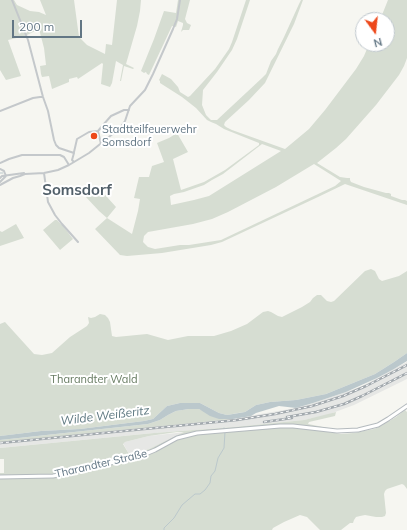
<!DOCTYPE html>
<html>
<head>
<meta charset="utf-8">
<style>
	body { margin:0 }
	#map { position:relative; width:407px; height:530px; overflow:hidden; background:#f6f6f1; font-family:Mulish,sans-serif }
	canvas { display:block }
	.north { position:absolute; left:355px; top:12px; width:40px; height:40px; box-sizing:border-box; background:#fff; border:1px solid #c0c8ce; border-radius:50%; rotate:165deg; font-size:11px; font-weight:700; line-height:16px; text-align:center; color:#627684 }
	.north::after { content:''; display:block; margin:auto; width:14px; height:18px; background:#ed481a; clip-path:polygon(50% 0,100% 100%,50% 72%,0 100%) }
	.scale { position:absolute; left:12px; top:20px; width:70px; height:18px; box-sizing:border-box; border:2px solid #627684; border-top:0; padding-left:5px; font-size:12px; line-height:14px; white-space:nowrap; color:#627684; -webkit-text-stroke:3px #fff; paint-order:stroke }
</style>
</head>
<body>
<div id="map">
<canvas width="407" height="530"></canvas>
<div class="north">N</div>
<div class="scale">200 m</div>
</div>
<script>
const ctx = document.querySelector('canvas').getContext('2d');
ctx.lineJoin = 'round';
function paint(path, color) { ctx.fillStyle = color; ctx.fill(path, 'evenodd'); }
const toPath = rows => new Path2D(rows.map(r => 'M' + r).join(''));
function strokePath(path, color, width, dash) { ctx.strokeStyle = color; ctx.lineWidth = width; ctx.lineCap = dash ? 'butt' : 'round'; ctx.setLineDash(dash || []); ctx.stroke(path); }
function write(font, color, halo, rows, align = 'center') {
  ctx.font = font + ' Mulish,sans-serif'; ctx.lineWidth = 4; ctx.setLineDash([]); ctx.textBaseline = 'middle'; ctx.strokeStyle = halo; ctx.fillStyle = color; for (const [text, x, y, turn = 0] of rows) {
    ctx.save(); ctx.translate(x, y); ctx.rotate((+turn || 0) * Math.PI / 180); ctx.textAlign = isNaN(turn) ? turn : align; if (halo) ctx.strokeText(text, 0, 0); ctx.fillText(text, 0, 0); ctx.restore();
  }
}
paint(toPath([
	[407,362,407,379,354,405,327,415,304,420,234,427,154,433,0,448,0,442,212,422,237,418,296,408,313,403,346,392,362,386],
	[186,432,149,449,134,454,129,454,123,443,125,442,149,436]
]), '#e6e7e5');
paint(toPath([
	[0,0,14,0,17,5,30,11,39,12,46,15,40,0,74,0,79,37,87,45,105,54,106,44,112,45,117,0,141,0,140,11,137,26,126,64,134,68,133,69,124,66,121,81,120,81,123,65,116,61,112,83,110,87,101,84,103,64,102,63,78,79,77,77,69,79,69,82,52,89,49,76,42,77,41,74,40,66,46,65,44,48,39,29,25,36,8,40,21,76,6,80,0,70],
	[178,0,190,0,185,19,187,23,191,25,189,30,183,30,181,32,183,25,183,23,178,21,176,27,172,26,149,75,147,74,146,72,144,73,141,71,154,39,164,11,176,13],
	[246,0,250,0,237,39,232,50,217,72,203,90,202,105,206,115,211,120,217,120,262,78,266,74,271,61,276,54,278,49,284,37,299,4,301,0,303,0,294,24,265,83,249,100,225,122,224,125,226,127,232,130,285,149,309,129,325,110,356,69,364,56,369,44,387,44,387,20,380,20,388,0,407,0,407,58,404,66,399,75,376,105,346,139,336,148,317,163,340,177,347,178,350,178,350,180,351,182,364,187,386,193,389,193,391,194,391,196,402,200,405,200,407,201,407,205,345,184,318,197,222,242,211,245,162,253,127,256,120,255,95,229,107,218,99,211,85,196,99,188,116,207,107,218,132,234,138,211,140,199,134,198,139,177,149,177,152,166,164,162,157,143,169,138,177,133,188,152,173,159,181,190,204,182,225,170,259,145,259,143,224,129,216,124,211,122,207,120,196,108,182,97,160,83,160,81,159,80,162,74,171,79,178,87,180,92,188,97,190,96,215,69,229,49,232,42],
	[262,144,281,151,209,196,194,200,171,205,170,196,174,194,184,192,204,185,212,180,223,174],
	[314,164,341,181,335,186,221,240,189,245,180,245,155,249,148,247,143,242,144,236,148,232,193,224,212,219,228,212,276,187],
	[55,220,57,220,63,226,73,239,60,250,43,230],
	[16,224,24,238,0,246,0,231,2,232],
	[371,269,375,271,379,279,382,281,399,276,407,271,407,353,394,362,375,374,326,394,296,400,270,402,256,405,245,412,238,413,227,415,219,413,200,403,180,403,167,406,153,419,144,421,80,429,41,431,0,436,0,324,5,322,34,354,42,355,52,353,70,337,87,326,89,323,88,317,91,318,95,317,100,314,105,315,108,318,110,322,112,336,116,337,147,334,168,340,188,336,214,336,231,331,247,324,263,312,268,311,271,312,278,316,282,317,302,307,310,302,313,298,317,295,321,295,327,301,331,302,334,301,365,271],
	[189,409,199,409,224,419,233,419,0,442,0,440,148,424,160,420,168,415,176,411],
	[405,410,407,412,407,489,404,485,402,484,387,489,385,491,384,494,386,513,385,516,382,517,376,517,365,515,360,516,356,517,354,520,353,523,350,523,341,530,320,530,307,517,300,515,284,522,273,528,272,530,0,530,0,473,4,473,4,459,0,459,0,448,154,433,234,427,304,420,336,412,335,416,309,422,308,424,328,428,328,432,341,434,353,433,374,429,381,426,396,417],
	[177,432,184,432,149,449,135,454,134,453,129,454,123,444,125,442,149,436]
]), '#d6ddd2');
paint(toPath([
	[407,353,407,361,394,369,377,378,346,392,313,403,296,408,279,406,256,413,251,416,233,419,219,419,210,416,199,409,189,409,176,411,168,415,160,420,148,424,0,440,0,436,41,431,80,429,144,421,153,419,167,406,180,403,200,403,219,413,227,415,245,412,256,405,270,402,296,400,326,394,375,374,394,362]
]), '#bbc8cc');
strokePath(toPath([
	[0,173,3,173],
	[224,428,224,429],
	[164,530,164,528,174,518,182,505,195,494,200,494,205,490,210,483,211,476,215,471,218,458,224,448,225,432]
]), '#bbc8cc', 1);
const secondary = toPath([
	[0,477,53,476,70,473,143,455,155,450,177,438,197,433,280,426,293,426,337,431,358,430,378,425,388,419,407,406]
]);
strokePath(secondary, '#b4babe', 5);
strokePath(toPath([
	[12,0,28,40,43,97,48,111,54,140,56,145,59,148,74,153,72,160,74,162],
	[0,111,33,98,40,97,43,97],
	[101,144,98,131,103,125,111,116,124,110,129,110],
	[74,152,77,139,89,132,98,131],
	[0,163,9,159,22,155,60,155,64,157,69,165],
	[0,169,4,171,6,176],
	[44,173,48,202,55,215,62,224,78,242],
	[0,178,2,176,24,173],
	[0,182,6,176],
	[0,185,13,178,20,176,25,174,44,173,58,170,69,165,89,153,120,128,125,121,130,106,145,90,153,74,173,29,177,19,180,0]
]), '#c4c8cb', 2);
strokePath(secondary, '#fff', 3);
const rail = toPath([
	[287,417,316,412,344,404,362,396,407,373],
	[264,422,292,418],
	[0,443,237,420,275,414,312,406,343,396,366,386,407,365]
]);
strokePath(rail, '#a2a9ae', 2.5);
strokePath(rail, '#fff', 1, [3]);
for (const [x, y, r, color] of [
	[94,136,4,"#ed481a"]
]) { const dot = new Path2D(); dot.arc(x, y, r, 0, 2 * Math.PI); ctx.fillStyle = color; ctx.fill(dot); strokePath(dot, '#fff', 1.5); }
write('11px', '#627684', '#fff', [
	["Stadtteilfeuerwehr",102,130],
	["Somsdorf",102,143]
], 'left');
write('11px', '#677b62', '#fff', [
	["Tharandter Wald",94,380]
]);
write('11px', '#627684', '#fff', [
	["Tharandter Straße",101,464,-13]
]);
write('italic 12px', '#5e7881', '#fff', [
	["Wilde Weißeritz",105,416,-7]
]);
write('bold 15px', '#515f69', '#fff', [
	["Somsdorf",77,190]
]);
</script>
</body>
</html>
